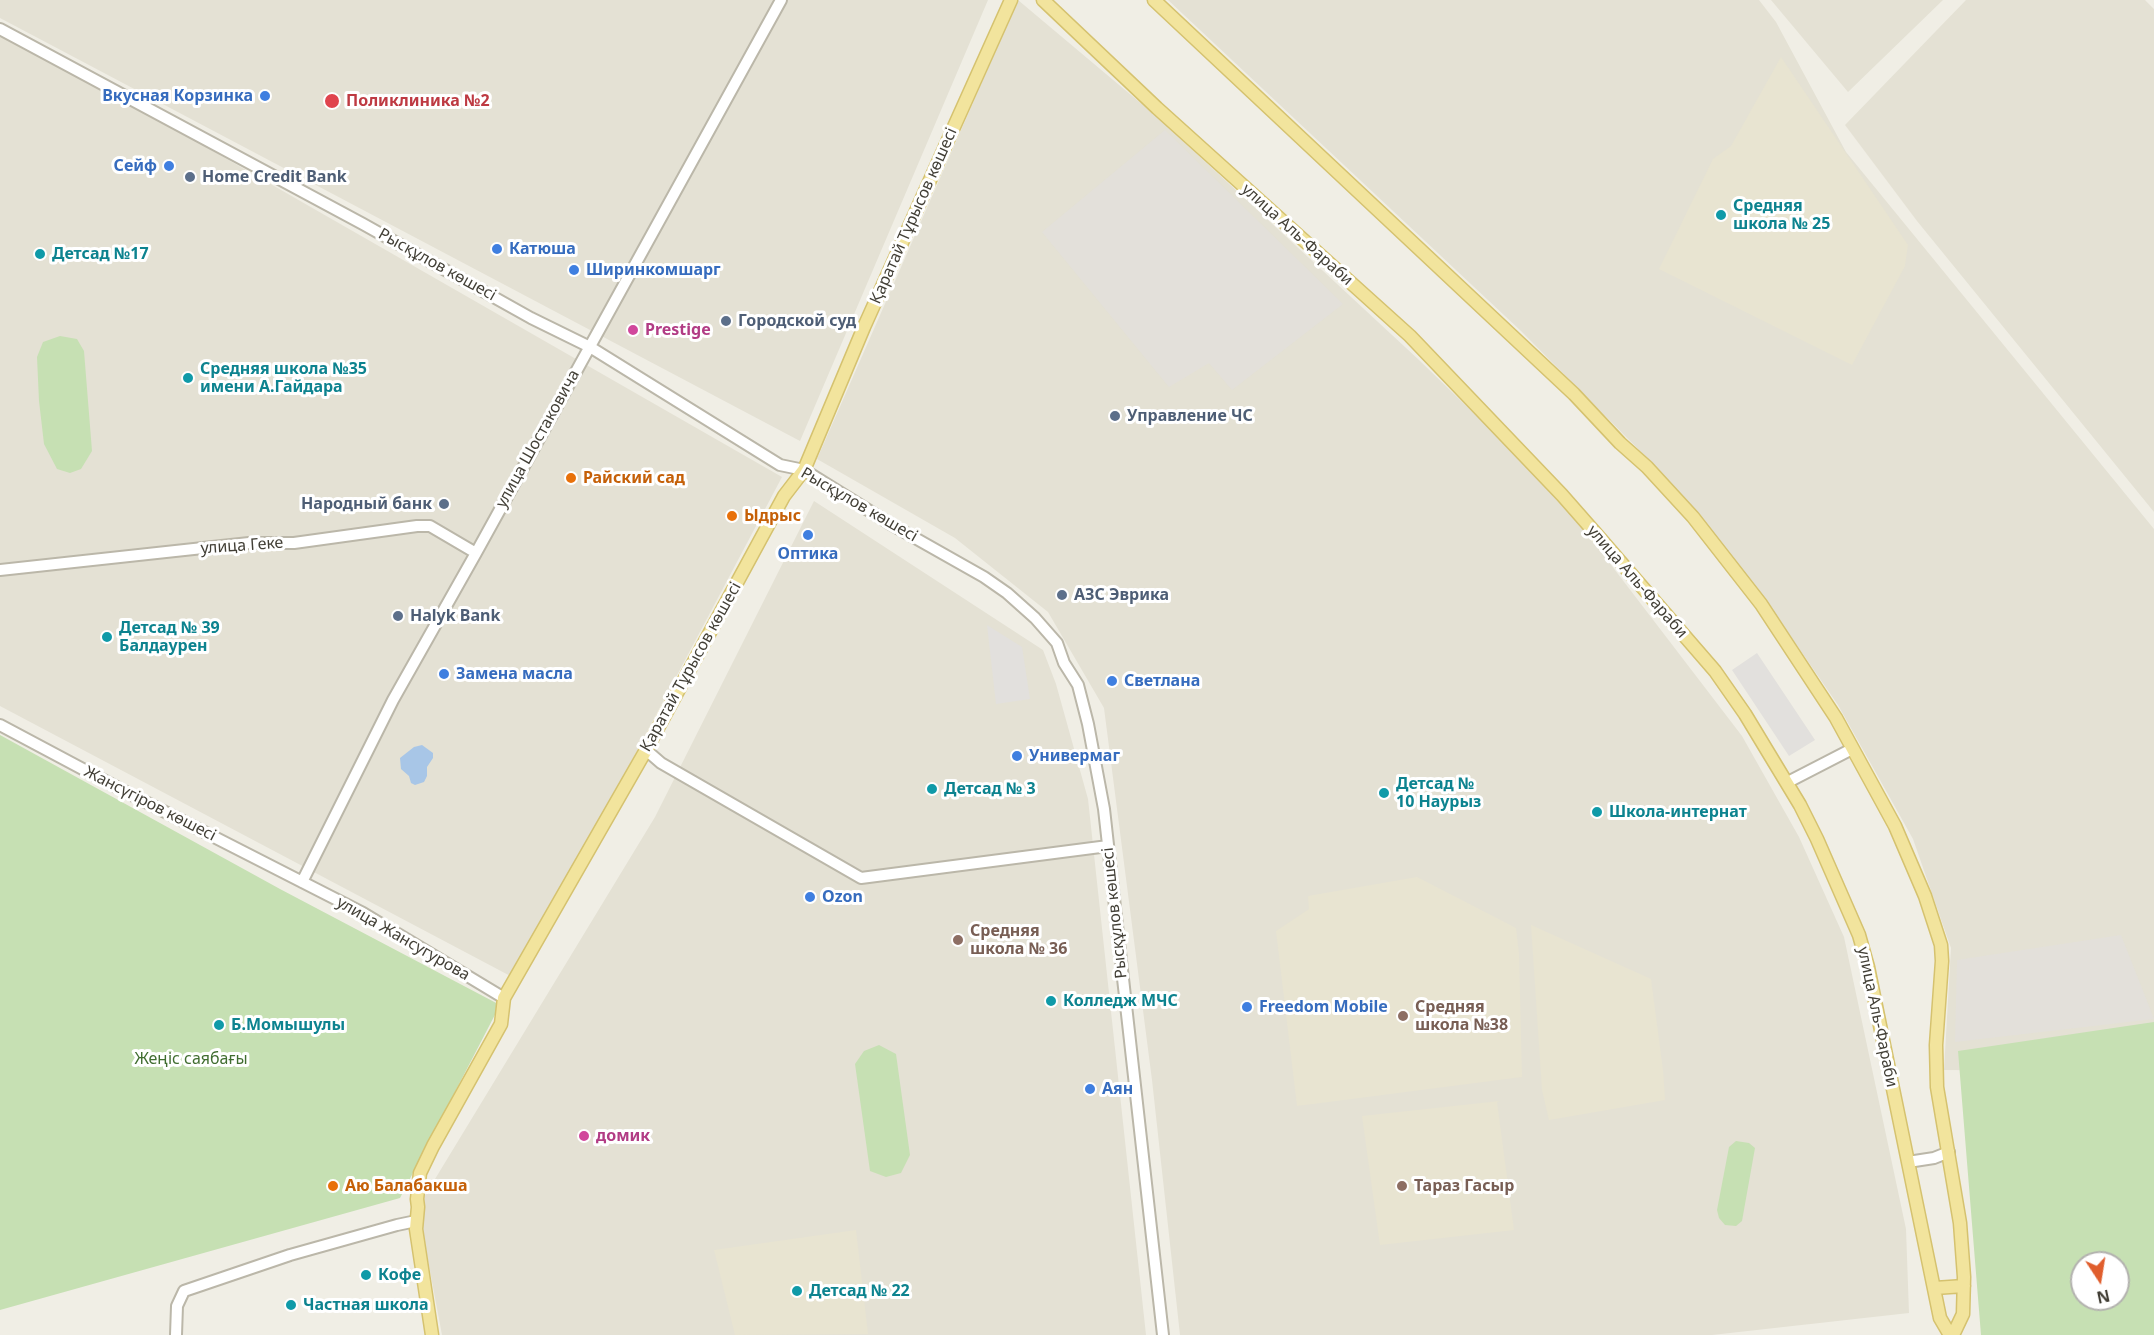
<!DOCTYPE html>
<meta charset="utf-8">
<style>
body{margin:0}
#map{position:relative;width:2154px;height:1335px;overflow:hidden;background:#f0eee5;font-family:"Noto Sans",sans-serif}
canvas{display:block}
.north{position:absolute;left:2070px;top:1251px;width:60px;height:60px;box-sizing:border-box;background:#fff;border:2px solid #b3b2af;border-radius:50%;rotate:168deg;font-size:16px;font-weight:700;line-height:24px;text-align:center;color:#423f36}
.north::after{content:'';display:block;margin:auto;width:21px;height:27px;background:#e05e2d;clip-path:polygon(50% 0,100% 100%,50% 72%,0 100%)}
</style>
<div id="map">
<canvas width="2154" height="1335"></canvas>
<div class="north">N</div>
</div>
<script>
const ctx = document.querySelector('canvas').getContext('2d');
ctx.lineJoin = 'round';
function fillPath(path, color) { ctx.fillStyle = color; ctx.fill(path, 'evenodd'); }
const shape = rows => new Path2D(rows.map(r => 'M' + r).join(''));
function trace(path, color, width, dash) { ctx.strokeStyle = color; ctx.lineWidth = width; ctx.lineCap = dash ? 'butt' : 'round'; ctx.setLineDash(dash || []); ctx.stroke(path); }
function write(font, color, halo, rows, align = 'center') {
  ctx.font = font + ' "Noto Sans",sans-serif'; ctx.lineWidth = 6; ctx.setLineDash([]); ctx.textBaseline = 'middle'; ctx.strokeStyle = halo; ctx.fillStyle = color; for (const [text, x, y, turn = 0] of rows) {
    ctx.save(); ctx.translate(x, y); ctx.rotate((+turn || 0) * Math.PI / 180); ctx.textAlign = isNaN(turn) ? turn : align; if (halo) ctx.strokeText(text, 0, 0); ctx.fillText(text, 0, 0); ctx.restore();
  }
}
fillPath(shape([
 [0,0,988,0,800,441,0,18],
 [1018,0,1156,116,1419,360,1556,493,1742,736,1799,837,1844,937,1906,1229,1909,1313,1712,1335,1180,1335,1152,1080,1104,708,1048,612,955,538,817,459],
 [1168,0,1759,0,1776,22,1846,152,2154,529,2154,1024,2089,1071,1944,1070,1951,948,1913,839,1838,705,1756,586,1650,461,1521,331],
 [1771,0,1943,0,1848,92],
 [1966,0,2145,0,2154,9,2154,512,1917,221,1845,125],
 [0,29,782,477,516,979,0,706],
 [814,501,1043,650,1056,684,1088,799,1146,1335,442,1335,418,1207,655,817]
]), '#e4e1d4');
fillPath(shape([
 [1165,130,1343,304,1232,390,1209,363,1169,387,1042,232],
 [2121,935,2154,1019,1955,1042,1957,960]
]), '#e3e0da');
fillPath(shape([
 [1781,57,1908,245,1905,266,1852,365,1659,269,1713,159,1731,146],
 [1417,877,1516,928,1519,954,1522,1077,1297,1106,1276,931,1309,909,1308,896],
 [1531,925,1651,979,1663,1070,1665,1100,1549,1120,1542,1090],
 [1500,1101,1497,1102,1514,1230,1380,1245,1362,1116],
 [856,1230,868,1334,735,1335,714,1250]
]), '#e8e4d1');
fillPath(shape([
 [60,336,77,339,84,351,92,451,81,469,70,473,57,469,44,444,39,401,37,357,43,342],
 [0,735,280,889,500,1005,400,1198,0,1310],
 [2154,1022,2154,1335,1981,1335,1958,1051],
 [2082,1263,2118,1263,2118,1299,2082,1299],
 [879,1045,896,1054,910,1155,901,1173,886,1177,870,1171,855,1064,864,1051],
 [1736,1141,1749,1143,1755,1148,1742,1221,1736,1226,1725,1225,1719,1218,1717,1210,1729,1147]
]), '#c6e0b3');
fillPath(shape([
 [987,625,1022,647,1030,699,996,704],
 [1757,653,1815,740,1789,756,1732,670]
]), '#e2e0dd');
fillPath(shape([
 [422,745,433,753,433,758,427,767,427,776,424,782,415,785,411,783,409,776,401,769,400,758,414,747]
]), '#a8c6e7');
const minor = shape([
 [0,29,363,224,531,318,590,347,780,465,804,470,892,525,984,577,1007,593,1035,618,1057,643,1064,663,1078,685,1088,724,1104,809,1163,1335],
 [0,570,249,543,294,543,417,526,430,526,476,553],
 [0,725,124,791,363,913,504,998],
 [646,750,661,763,861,878,1108,846],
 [1788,782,1852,749],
 [302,882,393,700,476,553,781,0],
 [1908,1162,1934,1158,1949,1152],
 [176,1335,177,1306,184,1291,290,1255,397,1225,416,1221]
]);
const major = shape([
 [1043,0,1157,108,1410,336,1562,495,1598,536,1715,671,1745,714,1800,805,1817,839,1859,935,1868,967,1940,1318,1950,1335],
 [1154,0,1574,394,1620,443,1647,467,1693,517,1761,604,1836,718,1895,826,1925,896,1941,945,1942,961,1936,1045,1937,1087,1960,1223,1964,1277,1963,1314,1953,1335],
 [1935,1288,1964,1286],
 [432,1335,416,1229,418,1207,417,1199,420,1173,433,1146,501,1024,504,998,646,750,784,496,804,470,864,327,1011,0]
]);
trace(minor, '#bbb7a9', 14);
trace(major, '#d5c26f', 15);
trace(minor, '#fff', 10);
trace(major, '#f2e49d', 12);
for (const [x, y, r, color] of [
 [265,96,6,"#3f7fe0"],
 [332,101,8,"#e0444e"],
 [169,166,6,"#3f7fe0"],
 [190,177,6,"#5c6f8a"],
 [1721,215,6,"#0f9aa8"],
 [497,249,6,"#3f7fe0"],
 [40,254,6,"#0f9aa8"],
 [574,270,6,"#3f7fe0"],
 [726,321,6,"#5c6f8a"],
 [633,330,6,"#d1479c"],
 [188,378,6,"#0f9aa8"],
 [1115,416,6,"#5c6f8a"],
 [571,478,6,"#e8710a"],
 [444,504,6,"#5c6f8a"],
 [732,516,6,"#e8710a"],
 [808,535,6,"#3f7fe0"],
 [1062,595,6,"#5c6f8a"],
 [398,616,6,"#5c6f8a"],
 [107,637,6,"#0f9aa8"],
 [444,674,6,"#3f7fe0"],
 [1112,681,6,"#3f7fe0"],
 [1017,756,6,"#3f7fe0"],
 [932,789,6,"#0f9aa8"],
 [1384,793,6,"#0f9aa8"],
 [1597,812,6,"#0f9aa8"],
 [810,897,6,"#3f7fe0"],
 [958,940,6,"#8d6e63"],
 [1051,1001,6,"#0f9aa8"],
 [1247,1007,6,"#3f7fe0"],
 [1403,1016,6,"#8d6e63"],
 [219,1025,6,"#0f9aa8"],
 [1090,1089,6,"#3f7fe0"],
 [584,1136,6,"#d1479c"],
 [333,1186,6,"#e8710a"],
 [1402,1186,6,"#8d6e63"],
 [366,1275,6,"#0f9aa8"],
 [797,1291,6,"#0f9aa8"],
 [291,1305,6,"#0f9aa8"]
]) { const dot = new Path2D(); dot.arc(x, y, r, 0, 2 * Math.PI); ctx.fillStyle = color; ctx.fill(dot); trace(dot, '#fff', 2); }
write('bold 16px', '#366cbe', '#fff', [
 ["Вкусная Корзинка",253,96,"right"],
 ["Сейф",157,166,"right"],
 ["Катюша",509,249],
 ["Ширинкомшарг",586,270],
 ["Оптика",808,554,"center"],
 ["Замена масла",456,674],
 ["Светлана",1124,681],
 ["Универмаг",1029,756],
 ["Ozon",822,897],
 ["Freedom Mobile",1259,1007],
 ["Аян",1102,1089]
], 'left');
write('bold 16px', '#be3a42', '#fff', [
 ["Поликлиника №2",346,101]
], 'left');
write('bold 16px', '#4e5e75', '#fff', [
 ["Home Credit Bank",202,177],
 ["Городской суд",738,321],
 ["Управление ЧС",1127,416],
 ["Народный банк",432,504,"right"],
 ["АЗС Эврика",1074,595],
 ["Halyk Bank",410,616]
], 'left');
write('bold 16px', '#0d838f', '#fff', [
 ["Средняя",1733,206],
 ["школа № 25",1733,224],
 ["Детсад №17",52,254],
 ["Средняя школа №35",200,369],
 ["имени А.Гайдара",200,387],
 ["Детсад № 39",119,628],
 ["Балдаурен",119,646],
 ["Детсад №",1396,784],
 ["10 Наурыз",1396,802],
 ["Детсад № 3",944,789],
 ["Школа-интернат",1609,812],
 ["Колледж МЧС",1063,1001],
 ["Б.Момышулы",231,1025],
 ["Кофе",378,1275],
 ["Детсад № 22",809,1291],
 ["Частная школа",303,1305]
], 'left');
write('16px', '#423f36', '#fff', [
 ["Қаратай Тұрысов көшесі",914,216,-66],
 ["улица Аль-Фараби",1297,235,42],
 ["Рысқұлов көшесі",437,265,29],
 ["улица Шостаковича",538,439,-61],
 ["Рысқұлов көшесі",859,505,30],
 ["улица Геке",242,546,-4],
 ["улица Аль-Фараби",1637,582,49],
 ["Қаратай Тұрысов көшесі",691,667,-61],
 ["Жансүгіров көшесі",150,804,27],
 ["Рысқұлов көшесі",1115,913,-96],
 ["улица Жансугурова",403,939,30],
 ["улица Аль-Фараби",1877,1017,78]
]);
write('bold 16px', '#b23c85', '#fff', [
 ["Prestige",645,330],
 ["домик",596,1136]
], 'left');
write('bold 16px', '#c56008', '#fff', [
 ["Райский сад",583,478],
 ["Ыдрыс",744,516],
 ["Аю Балабакша",345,1186]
], 'left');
write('bold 16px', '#785e54', '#fff', [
 ["Средняя",970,931],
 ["школа № 36",970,949],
 ["Средняя",1415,1007],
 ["школа №38",1415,1025],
 ["Тараз Гасыр",1414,1186]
], 'left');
write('16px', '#406d30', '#fff', [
 ["Жеңіс саябағы",191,1059]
]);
</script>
